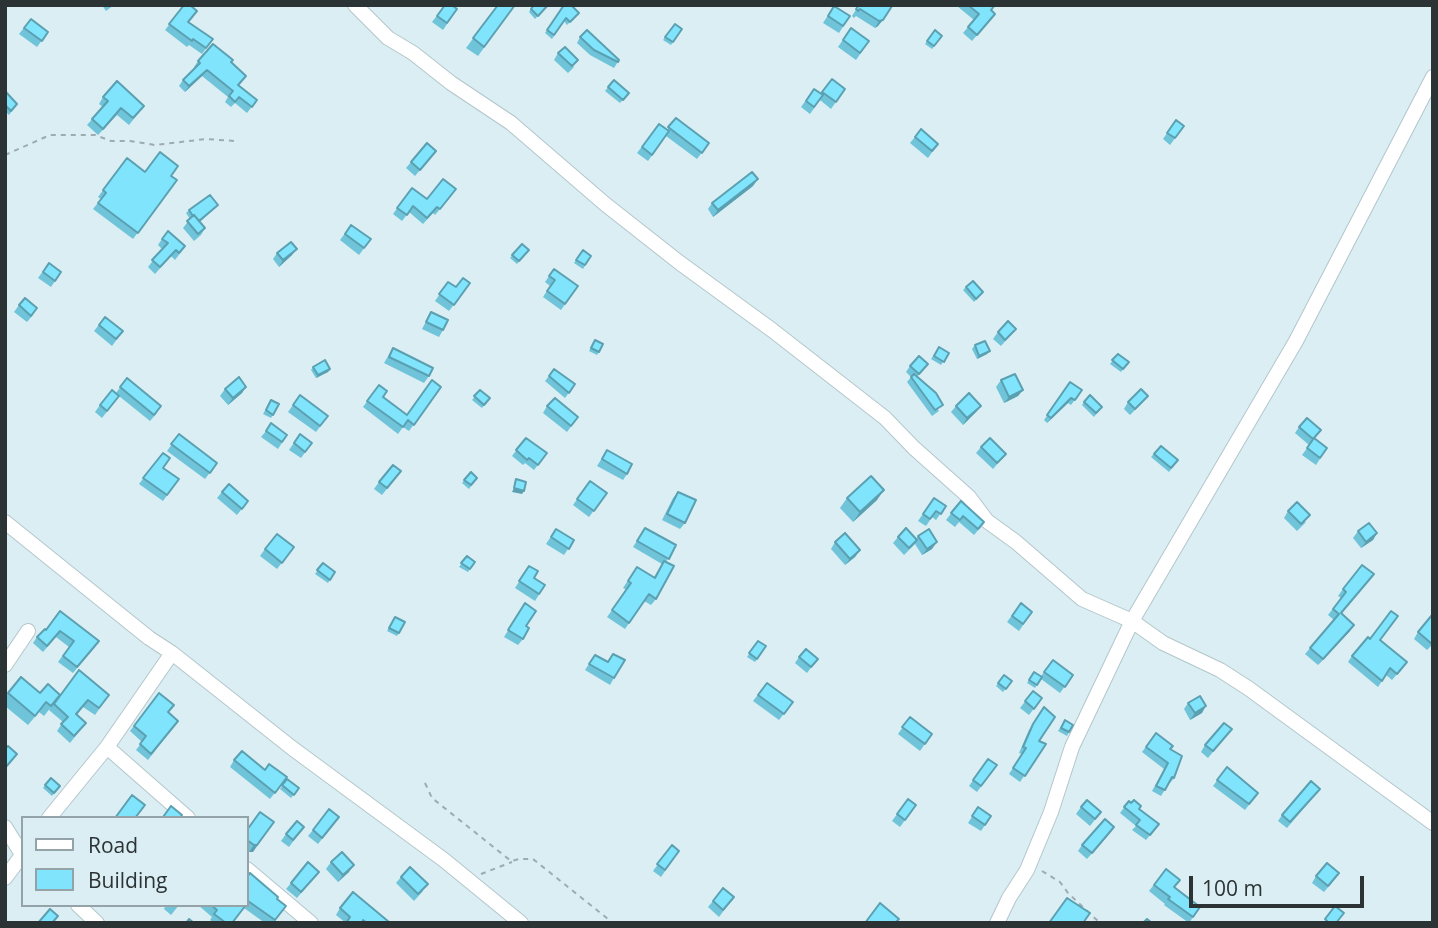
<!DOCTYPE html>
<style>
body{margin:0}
#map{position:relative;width:1438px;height:928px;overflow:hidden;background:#daeef3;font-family:"Open Sans",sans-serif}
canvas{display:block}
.frame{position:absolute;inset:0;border:7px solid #2c3335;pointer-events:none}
.legend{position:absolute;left:21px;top:816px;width:228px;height:91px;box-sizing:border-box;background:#daeef3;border:2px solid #94a3a7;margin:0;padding:9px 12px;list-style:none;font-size:21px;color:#2c3335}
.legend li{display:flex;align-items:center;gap:14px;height:35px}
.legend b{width:35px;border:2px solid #94a3a7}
.scale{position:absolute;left:1189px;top:876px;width:175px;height:32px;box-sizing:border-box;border:4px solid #2c3335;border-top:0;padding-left:9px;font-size:21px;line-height:24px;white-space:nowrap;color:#2c3335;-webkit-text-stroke:5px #daeef3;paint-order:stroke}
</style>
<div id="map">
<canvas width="1438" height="928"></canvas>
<div class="frame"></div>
<ul class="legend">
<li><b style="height:9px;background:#fff"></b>Road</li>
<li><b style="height:19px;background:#81e4fd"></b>Building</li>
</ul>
<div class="scale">100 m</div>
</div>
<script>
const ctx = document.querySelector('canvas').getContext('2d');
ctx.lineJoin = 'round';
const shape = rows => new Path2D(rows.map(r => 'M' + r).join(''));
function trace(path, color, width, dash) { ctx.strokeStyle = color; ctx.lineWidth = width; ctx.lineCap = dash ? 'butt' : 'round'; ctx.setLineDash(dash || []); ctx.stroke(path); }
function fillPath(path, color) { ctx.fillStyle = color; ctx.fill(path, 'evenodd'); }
const minor = shape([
 [355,5,388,38,413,53,451,83,511,123,605,204,680,263,772,330,885,418,914,448,969,497,987,521,1016,542,1082,599,1132,621,1163,643,1220,670,1248,688,1433,823],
 [5,522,149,638,172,653,292,748,444,860,521,923],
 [5,665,28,631],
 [107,747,188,818],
 [49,818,107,747,172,653],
 [5,827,23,856],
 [247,869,311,923],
 [5,878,23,854],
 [78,905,97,923],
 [997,923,1009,898,1027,870,1051,812,1072,747,1132,621,1296,341,1433,77]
]);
trace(minor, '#b3c6cb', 16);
trace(shape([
 [5,155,50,135,95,135,111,141,130,141,155,145,206,139,235,141],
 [425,783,432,798,511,861,519,859,533,859,613,923],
 [1042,871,1060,882,1068,893,1100,923],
 [481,874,512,862]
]), '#9cacb0', 2, [5, 5]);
trace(minor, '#fff', 14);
fillPath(shape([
 [102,5,114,5,106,11],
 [181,5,193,5,189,22,213,39,202,54,189,45,187,47,165,30,183,7],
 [445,5,457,9,443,30,432,22],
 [498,5,515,5,478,56,466,48],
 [548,5,535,19,529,12,531,9],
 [564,5,579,13,567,25,564,21,552,39,545,33],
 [859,5,891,5,878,26,875,28,856,16,854,18,852,16],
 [958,5,996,5,992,10,995,14,972,41,963,33,974,20,957,6],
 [834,6,850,16,839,33,823,23],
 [31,19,48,32,37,47,19,34],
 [675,24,682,29,671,45,663,40],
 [851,28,869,41,856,60,838,47],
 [935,30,942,36,932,49,925,44],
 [580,37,619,60,614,68,590,55,577,43],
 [558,53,574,67,568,73,554,60],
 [198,61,231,62,242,82,239,85,257,100,247,113,235,103,231,107,225,102,228,97,202,76,185,92,179,86,183,80,195,68,194,67],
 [832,79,845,89,831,109,820,100,810,114,801,107,814,89,821,93],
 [614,80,629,93,620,103,605,91],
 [5,91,17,104,9,115,5,111],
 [103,97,144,106,129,125,117,115,98,135,87,125,103,107,99,104],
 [676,118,709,143,697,159,666,136,648,161,637,153,659,124,667,130],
 [1176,120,1184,126,1170,145,1163,139],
 [915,137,938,144,928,158,910,143],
 [436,151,415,176,406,168,411,162],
 [127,158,145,172,171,176,177,180,133,239,93,209,101,199,98,197],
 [753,186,713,217,708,209,712,203],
 [412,188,427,199,452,195,435,215,433,213,423,224,409,212,402,221,393,214],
 [215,208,200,222,205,228,201,235,194,241,183,228,190,219,186,213,189,210],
 [351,225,371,239,359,255,340,240],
 [162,239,181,252,175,260,171,256,155,274,148,267,162,249,158,245],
 [522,244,529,250,517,264,510,258],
 [583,250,591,256,583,269,574,263],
 [277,253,292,255,279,267,273,259],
 [49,263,61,272,51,287,38,278],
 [554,269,578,286,561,310,543,297,550,286,545,282],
 [448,282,456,287,470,283,449,311,435,301],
 [966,287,983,292,974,302,963,290],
 [19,305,33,315,27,322,14,312],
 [431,312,443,330,439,337,422,329],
 [105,317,123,331,112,346,94,331],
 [1016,329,1001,346,993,339,998,332],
 [595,340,599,352,597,355,589,351],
 [975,345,987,354,977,359,972,349],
 [939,347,949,353,941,365,931,359],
 [393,348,429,376,424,383,384,363],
 [1118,354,1129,362,1121,372,1110,364],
 [928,364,917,377,939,411,932,416,907,382,911,377,906,372,910,366],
 [313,367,330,369,328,372,316,378,311,370],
 [549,376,575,384,565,398,545,381],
 [127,378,157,413,150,421,119,396,102,418,95,412,100,405,116,393],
 [1001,380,1023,390,1018,396,1004,403,996,387],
 [1070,382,1082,390,1071,405,1068,403,1047,423,1044,420],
 [379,385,383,397,407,415,441,387,409,431,403,427,398,434,363,407],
 [225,389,242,393,228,405,220,396],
 [480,390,490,398,482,408,472,400],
 [300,395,328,416,316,432,288,412],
 [271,400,279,404,271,418,263,414],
 [1084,402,1102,407,1094,417,1082,405],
 [1128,402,1143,402,1130,415,1124,409],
 [547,406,578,417,567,432,543,413],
 [956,406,981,406,976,412,963,425,951,412],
 [1299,427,1327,448,1316,465,1302,455,1311,443,1309,445,1295,433],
 [266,431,287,435,278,449,261,437],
 [179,434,217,463,205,479,167,451],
 [300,434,312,443,301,458,289,450],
 [526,438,547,453,534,470,525,463,523,465,512,456],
 [1161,446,1178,460,1169,472,1151,457],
 [981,447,1006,454,993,469,976,453],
 [607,450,627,474,623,480,597,466],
 [163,453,163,468,179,479,163,501,139,484],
 [401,471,382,495,374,489,379,482],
 [471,472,477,478,469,489,462,483],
 [590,481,607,493,589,517,573,505],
 [222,492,248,501,237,515,217,498],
 [678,492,685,523,680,529,662,520,673,498],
 [847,498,877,500,853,522,840,508],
 [934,498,946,506,936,520,932,517,926,526,918,521],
 [961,501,980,528,974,535,959,522,955,527,946,520],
 [1288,511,1306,522,1297,531,1284,518],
 [645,528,676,545,666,562,656,599,651,605,644,601,625,629,607,617,627,590,623,588,637,567,654,577,662,564,633,547],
 [556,529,574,540,564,555,546,544],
 [1358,531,1377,533,1373,540,1361,548,1353,538],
 [918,536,932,549,922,555,915,544,904,555,893,543,898,537,916,539],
 [835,542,860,550,855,557,845,565,831,549],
 [294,547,277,569,260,556,265,549],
 [467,556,475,562,468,572,459,567],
 [323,563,335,572,328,583,315,574],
 [529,566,534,578,545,585,535,601,515,588],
 [1369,580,1341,614,1350,631,1318,665,1305,654,1334,620,1328,615,1341,598,1338,596,1343,589],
 [525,603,523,639,518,645,504,637],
 [1021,603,1032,612,1019,631,1007,622],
 [60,611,95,647,73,673,58,662,69,647,56,637,43,652,33,643,37,637,46,630],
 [393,620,399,633,397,636,387,631],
 [1418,632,1433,644,1427,650,1414,639],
 [1370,639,1381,640,1402,668,1392,680,1386,675,1378,687,1348,662,1352,656],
 [758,641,766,646,755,662,747,657],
 [613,654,614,678,610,685,585,670,595,655,607,662],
 [799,657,813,665,807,673,795,663],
 [1053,660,1073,675,1060,693,1041,679,1035,688,1027,683,1034,672,1041,676],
 [1004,675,1012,681,1003,692,996,686],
 [767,683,793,702,779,720,753,701],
 [1033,691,1042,698,1029,715,1020,708],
 [8,693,60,695,109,695,95,715,83,707,77,715,86,723,70,743,57,731,63,722,49,710,51,707,44,716,39,712,28,725,5,706,5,696],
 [159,693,169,713,178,721,148,760,136,750,142,742,130,731],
 [1188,703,1202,713,1190,720,1184,709],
 [1044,707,1039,741,1046,744,1020,782,1009,774,1022,754,1019,753,1029,730],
 [910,717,932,734,920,751,898,734],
 [1065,720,1069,732,1067,736,1058,731],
 [1156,733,1170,749,1174,778,1170,783,1169,783,1161,796,1152,791,1164,769,1142,752],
 [1227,735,1208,758,1201,752,1205,745],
 [988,759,997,765,977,792,969,786],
 [234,760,265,770,287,777,270,799,230,767],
 [1227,767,1258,793,1245,810,1213,786],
 [51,778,60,786,52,796,43,788],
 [287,779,299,788,291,798,280,789],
 [1316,794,1287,828,1278,821,1282,815],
 [908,799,916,805,900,827,892,821],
 [1129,801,1159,824,1146,840,1132,830,1136,826,1120,813],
 [978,807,991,816,981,831,968,823],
 [1081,807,1101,812,1090,826,1076,814],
 [260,812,253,852,249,852,247,850,247,830],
 [339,817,318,844,308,836,313,830],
 [304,827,289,847,281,841,286,834],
 [1110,833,1087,859,1078,851,1082,845],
 [672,845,679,851,661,877,653,871],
 [331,862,349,872,338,882,326,869],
 [1166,869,1174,888,1200,907,1189,923,1164,905,1165,904,1149,891],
 [319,872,297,898,286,889,291,883],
 [1316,876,1334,880,1324,892,1312,883],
 [247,877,277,899,281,913,273,923,265,923,244,908,233,923,213,923,210,920,212,917,198,905,247,905],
 [401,877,423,891,414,901,396,883],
 [734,897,719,917,708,907,713,901],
 [166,905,179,905,171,915,164,909],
 [340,908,389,923,346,923,336,915]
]), '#6fc4da');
fillPath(shape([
 [883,20,878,26,875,28,879,21],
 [207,70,202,76,185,92,189,86],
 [758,179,753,186,713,217,718,210],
 [297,249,292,255,279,267,283,260],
 [990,351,987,354,977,359,979,356],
 [330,369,328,372,316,378,318,375],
 [246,387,242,393,228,405,233,398],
 [1023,390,1018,396,1004,403,1009,397],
 [1071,398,1068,403,1047,423,1051,418],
 [981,406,976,412,963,425,967,418],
 [514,488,524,491,522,494,512,492],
 [884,490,877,500,853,522,860,512],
 [1377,533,1373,540,1361,548,1366,542],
 [937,542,932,549,922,555,927,549],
 [860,550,855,557,845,565,850,559],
 [1354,625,1350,631,1318,665,1323,659],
 [1206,706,1202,713,1190,720,1195,713],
 [274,822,253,852,249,852,254,845],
 [354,865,349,872,338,882,343,875]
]), '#5aa0b1');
const building = shape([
 [184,5,190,5,197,11,188,22,213,39,206,48,193,39,192,41,169,24,184,5],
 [445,5,452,5,457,9,447,23,437,16,445,5],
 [498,5,515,5,484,47,473,38,498,5],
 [534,5,548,5,538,16,531,9,534,5],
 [564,5,571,5,579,13,570,22,566,18,554,35,547,30,564,5],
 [859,5,891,5,892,6,883,20,879,21,860,9,858,11,856,9,859,5],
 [968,5,995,5,991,10,995,14,977,35,968,27,979,14,968,5],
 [834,6,850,16,843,26,828,16,834,6],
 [31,19,48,32,42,41,24,28,31,19],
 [675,24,682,29,673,42,665,37,675,24],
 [851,28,869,41,860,53,843,40,851,28],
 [587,30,619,60,618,62,594,50,580,37,587,30],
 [935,30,942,36,934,46,927,41,935,30],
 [213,44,233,60,231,62,246,76,238,85,257,100,252,107,239,97,235,102,229,96,233,91,207,70,189,86,183,80,200,63,198,61,213,44],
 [565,47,578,60,572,66,558,53,565,47],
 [832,79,845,89,836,102,822,92,832,79],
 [614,80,629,93,623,100,608,87,614,80],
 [117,81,144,106,133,118,121,108,103,129,92,119,108,101,103,97,117,81],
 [814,89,823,95,814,107,806,101,814,89],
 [5,91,17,104,11,111,5,105,5,91],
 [676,118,709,143,702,153,668,127,676,118],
 [1176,120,1184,126,1175,138,1167,133,1176,120],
 [659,124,669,131,652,155,642,147,659,124],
 [921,129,938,144,932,151,915,137,921,129],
 [427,143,436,151,420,170,411,162,427,143],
 [160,152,178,166,171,176,177,180,138,233,98,203,106,193,103,190,127,158,145,172,160,152],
 [752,172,758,179,718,210,712,203,752,172],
 [443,179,456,189,440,209,437,207,427,218,413,206,407,215,397,208,412,188,427,199,443,179],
 [210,195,218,205,199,221,194,215,193,216,189,210,210,195],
 [194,215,205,228,198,234,187,221,194,215],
 [351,225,371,239,364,248,345,234,351,225],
 [168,231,185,246,179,253,176,250,160,267,152,260,168,243,162,239,168,231],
 [291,242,297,249,283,260,277,253,291,242],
 [522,244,529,250,519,261,512,255,522,244],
 [583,250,591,256,585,265,576,260,583,250],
 [49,263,61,272,55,281,43,272,49,263],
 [554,269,578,286,565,304,547,291,555,280,549,276,554,269],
 [463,278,470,283,454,305,439,294,448,282,456,287,463,278],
 [973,281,983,292,976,299,966,287,973,281],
 [25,298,37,308,31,316,19,305,25,298],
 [431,312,448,320,443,330,426,322,431,312],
 [105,317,123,331,116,339,99,325,105,317],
 [1008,321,1016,329,1005,340,998,332,1008,321],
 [595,340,603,344,599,352,591,348,595,340],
 [985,341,990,351,979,356,975,345,985,341],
 [939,347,949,353,944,362,934,356,939,347],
 [393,348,433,368,429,376,389,357,393,348],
 [1118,354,1129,362,1123,369,1112,360,1118,354],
 [919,356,928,364,919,374,910,366,919,356],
 [325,360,330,369,318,375,313,367,325,360],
 [554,369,575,384,569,393,549,376,554,369],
 [914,374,936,393,943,405,935,410,911,377,914,374],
 [1015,374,1023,390,1009,397,1001,380,1015,374],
 [239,377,246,387,233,398,225,389,239,377],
 [127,378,161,406,154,415,120,387,127,378],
 [432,380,441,387,414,425,408,420,403,427,367,401,379,385,387,391,383,397,407,415,432,380],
 [1070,382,1082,390,1075,400,1071,398,1051,418,1047,415,1070,382],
 [1141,389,1148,396,1135,409,1128,402,1141,389],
 [112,390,119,396,107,411,100,405,112,390],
 [480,390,490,398,484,405,474,396,480,390],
 [969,393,981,406,967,418,956,406,969,393],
 [300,395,328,416,320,426,293,405,300,395],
 [1090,395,1102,407,1096,413,1084,402,1090,395],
 [555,398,578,417,571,426,547,406,555,398],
 [271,400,279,404,273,415,266,410,271,400],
 [1307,418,1321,430,1313,439,1299,427,1307,418],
 [271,423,287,435,282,442,266,431,271,423],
 [179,434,217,463,210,473,171,444,179,434],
 [300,434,312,443,305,452,294,443,300,434],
 [526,438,547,453,538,465,529,458,527,460,516,450,526,438],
 [990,438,1006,454,997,463,981,447,990,438],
 [1314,438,1327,448,1320,458,1307,448,1314,438],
 [1161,446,1178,460,1171,468,1154,454,1161,446],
 [607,450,632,464,627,474,602,459,607,450],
 [163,453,170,458,163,468,179,479,167,495,143,478,163,453],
 [393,465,401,471,387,488,379,482,393,465],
 [471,472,477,478,471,485,464,480,471,472],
 [871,476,884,490,860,512,847,498,871,476],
 [516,479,526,482,524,491,514,488,516,479],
 [590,481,607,493,594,511,577,499,590,481],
 [229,484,248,501,242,509,222,492,229,484],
 [678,492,696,500,685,523,667,514,678,492],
 [934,498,946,506,941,514,936,511,930,519,923,514,934,498],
 [961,501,984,522,978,529,963,516,960,520,951,513,961,501],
 [1297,502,1310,515,1301,524,1288,511,1297,502],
 [1369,523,1377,533,1366,542,1358,531,1369,523],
 [645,528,676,545,669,559,637,541,645,528],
 [906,528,917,540,909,548,898,537,906,528],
 [556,529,574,540,569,549,551,537,556,529],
 [929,529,937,542,927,549,918,536,929,529],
 [845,533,860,550,850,559,835,542,845,533],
 [277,534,294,547,282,563,265,549,277,534],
 [467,556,475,562,470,569,461,563,467,556],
 [664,561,674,566,656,599,649,594,629,623,612,610,631,583,628,581,637,567,655,578,664,561],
 [323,563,335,572,330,580,317,570,323,563],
 [1362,565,1374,574,1341,613,1354,625,1323,659,1310,648,1339,614,1333,609,1346,592,1343,589,1362,565],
 [529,566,538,571,534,578,545,585,539,594,519,581,529,566],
 [525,603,536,611,526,626,529,628,523,639,508,630,525,603],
 [1021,603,1032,612,1023,624,1012,616,1021,603],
 [60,611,99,641,77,667,63,656,74,641,60,631,47,646,37,637,45,629,46,630,60,611],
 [1391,611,1398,616,1380,640,1407,662,1397,674,1390,668,1382,681,1352,656,1368,637,1370,639,1391,611],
 [1432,615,1433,643,1432,644,1418,632,1432,615],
 [395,617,405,622,399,633,389,628,395,617],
 [758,641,766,646,757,659,749,653,758,641],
 [806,649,818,659,811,667,799,657,806,649],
 [613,654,625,660,614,678,589,664,595,655,608,662,613,654],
 [1053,660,1073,675,1065,687,1044,672,1053,660],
 [79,670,109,695,99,708,88,700,76,714,86,723,74,736,61,724,68,717,54,704,79,670],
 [1034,672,1042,677,1037,685,1029,680,1034,672],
 [1004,675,1012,681,1006,689,998,683,1004,675],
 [21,677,40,693,48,684,60,695,51,706,46,702,35,716,8,693,21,677],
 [767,683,793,702,784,714,758,695,767,683],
 [1033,691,1042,698,1034,709,1025,701,1033,691],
 [159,693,174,705,168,712,178,721,151,754,140,744,146,736,134,726,159,693],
 [1200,696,1206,706,1195,713,1188,703,1200,696],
 [1044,707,1055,717,1039,741,1046,744,1025,776,1013,768,1026,748,1023,747,1033,724,1044,707],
 [910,717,932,734,925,744,902,727,910,717],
 [1065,720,1073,725,1069,732,1061,728,1065,720],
 [1224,723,1232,729,1213,751,1205,745,1224,723],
 [1156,733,1173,746,1170,749,1182,756,1174,778,1172,777,1165,790,1156,786,1168,763,1146,747,1156,733],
 [8,746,17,754,5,768,5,749,8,746],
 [242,751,265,770,269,764,287,777,275,793,234,760,242,751],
 [988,759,997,765,981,786,973,780,988,759],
 [1227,767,1258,793,1249,804,1217,780,1227,767],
 [51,778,60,786,54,793,45,785,51,778],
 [287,779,299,788,294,795,282,785,287,779],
 [1311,781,1320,789,1290,822,1282,815,1311,781],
 [132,795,145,805,135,818,115,818,132,795],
 [908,799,916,805,905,820,897,814,908,799],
 [1087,800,1101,812,1095,819,1081,807,1087,800],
 [1134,800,1141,806,1139,809,1159,824,1150,835,1136,825,1140,820,1124,807,1129,801,1131,803,1134,800],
 [171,806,182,815,180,818,163,817,171,806],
 [978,807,991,816,985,825,972,816,978,807],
 [329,809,339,817,322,838,313,830,329,809],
 [260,812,274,822,257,845,254,845,247,840,247,830,260,812],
 [1105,819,1114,827,1092,853,1082,845,1105,819],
 [297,821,304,827,293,840,286,834,297,821],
 [672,845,679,851,665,870,657,864,672,845],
 [342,852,354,865,343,875,331,862,342,852],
 [308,862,319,872,301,892,291,883,308,862],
 [1327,863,1339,873,1328,886,1316,876,1327,863],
 [410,867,428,884,418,894,401,877,410,867],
 [1166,869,1180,880,1174,887,1200,907,1193,917,1168,899,1170,897,1154,885,1166,869],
 [250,873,278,897,277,899,286,906,275,920,248,901,247,904,247,877,250,873],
 [723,888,734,897,723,910,713,901,723,888],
 [353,892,389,922,389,923,367,923,363,920,362,923,346,923,350,917,340,908,353,892],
 [1067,898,1090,913,1083,923,1049,923,1067,898],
 [880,903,899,919,895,923,865,923,880,903],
 [211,905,246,905,232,923,226,923,214,914,217,910,211,905],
 [1335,906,1344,913,1336,923,1329,923,1325,919,1335,906],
 [50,909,58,916,52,923,38,923,50,909],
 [189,919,194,923,186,923,189,919],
 [1147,919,1152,923,1143,923,1147,919]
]);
fillPath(building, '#81e4fd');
trace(building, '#5aa0b1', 2);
</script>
